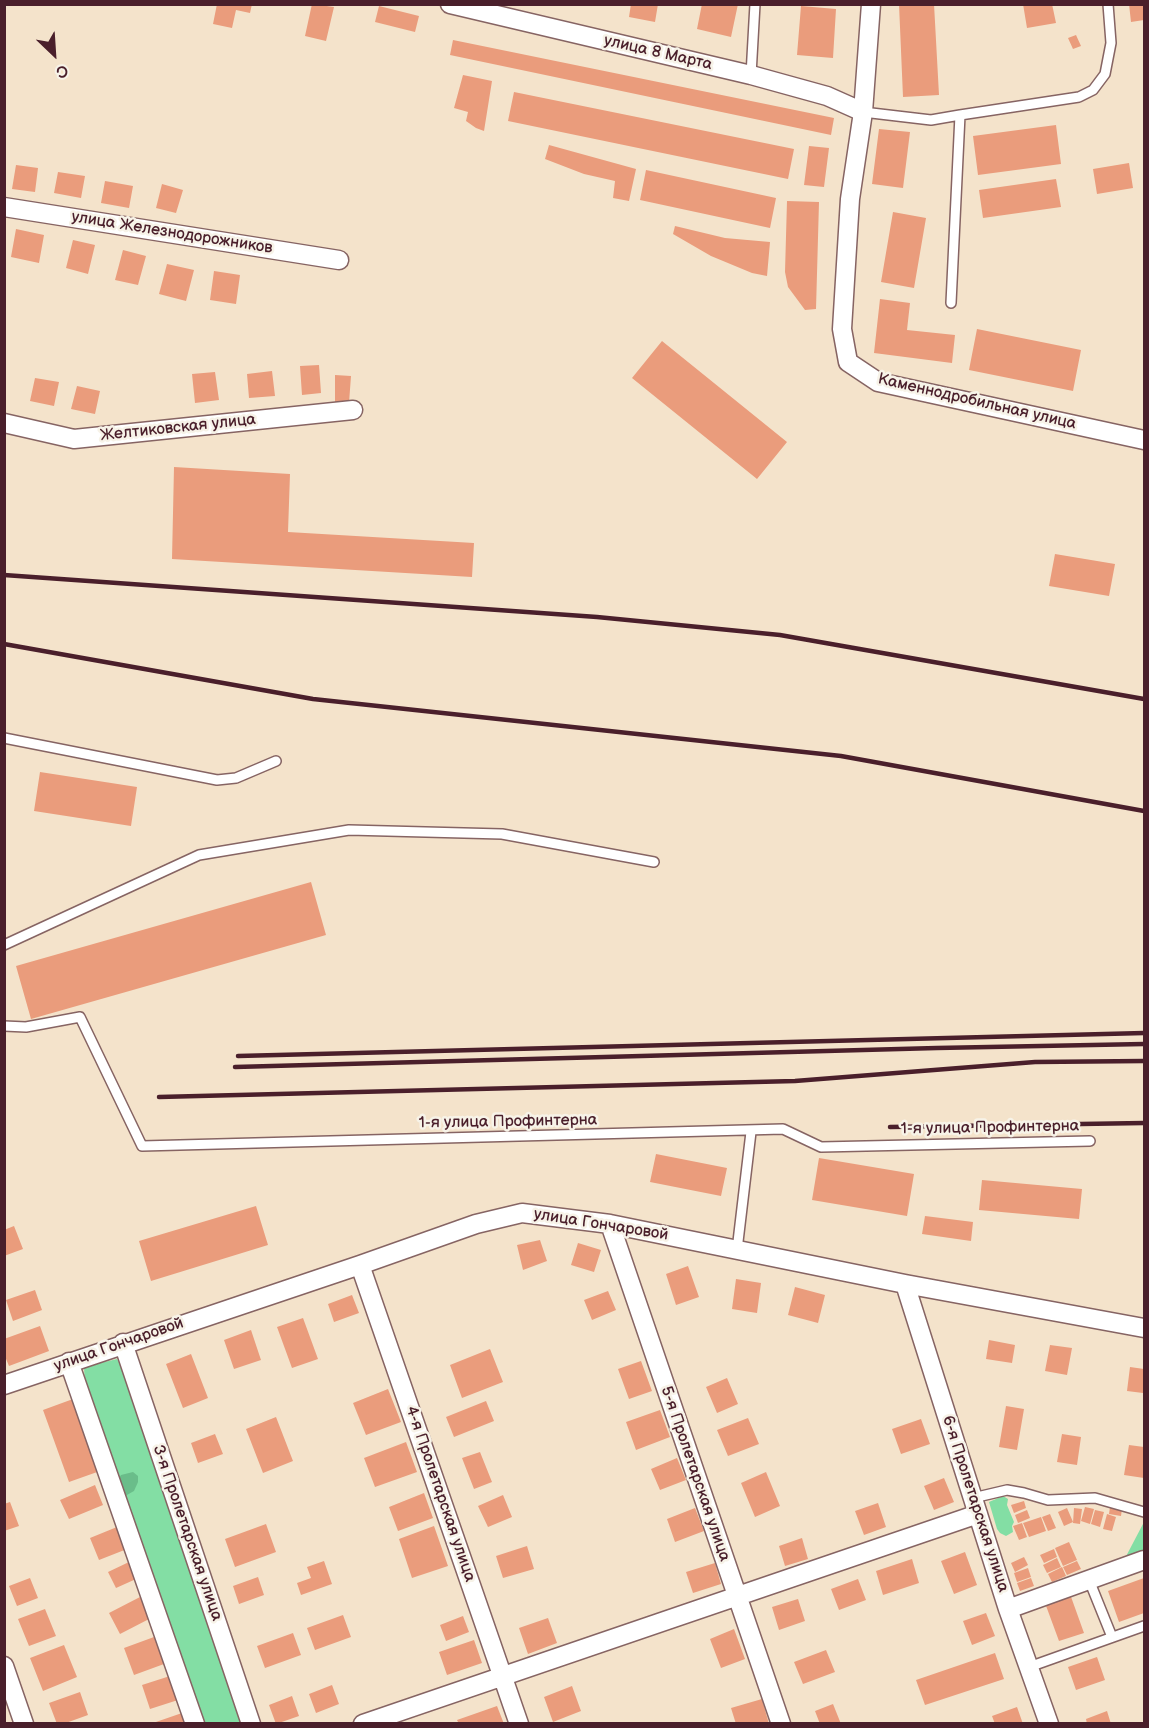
<!DOCTYPE html>
<meta charset="utf-8">
<style>
body{margin:0}
#map{position:relative;width:1149px;height:1728px;overflow:hidden;background:#f4e3cb;font-family:"Balsamiq Sans",sans-serif}
canvas{display:block}
.frame{position:absolute;inset:0;border:6px solid #4a1f2b;pointer-events:none}
.north{position:absolute;left:24px;top:24px;width:60px;height:60px;-webkit-text-stroke:4px #f7f3e8;paint-order:stroke;rotate:155deg;font-size:16px;font-weight:700;line-height:24px;text-align:center;color:#4a1f2b}
.north::after{content:'';display:block;margin:auto;width:21px;height:27px;background:#4a1f2b;clip-path:polygon(50% 0,100% 100%,50% 72%,0 100%)}
</style>
<div id="map">
<canvas width="1149" height="1728"></canvas>
<div class="frame"></div>
<div class="north">С</div>
</div>
<script>
const ctx = document.querySelector('canvas').getContext('2d');
ctx.lineJoin = 'round';
function fillPath(path, color) { ctx.fillStyle = color; ctx.fill(path, 'evenodd'); }
const shape = rows => new Path2D(rows.map(r => 'M' + r).join(''));
function trace(path, color, width, dash) { ctx.strokeStyle = color; ctx.lineWidth = width; ctx.lineCap = dash ? 'butt' : 'round'; ctx.setLineDash(dash || []); ctx.stroke(path); }
function write(font, color, halo, rows, align = 'center') {
  ctx.font = font + ' "Balsamiq Sans",sans-serif'; ctx.lineWidth = 5; ctx.setLineDash([]); ctx.textBaseline = 'middle'; ctx.strokeStyle = halo; ctx.fillStyle = color; for (const [text, x, y, turn = 0] of rows) {
    ctx.save(); ctx.translate(x, y); ctx.rotate((+turn || 0) * Math.PI / 180); ctx.textAlign = isNaN(turn) ? turn : align; if (halo) ctx.strokeText(text, 0, 0); ctx.fillText(text, 0, 0); ctx.restore();
  }
}
fillPath(shape([
 [117,1359,134,1387,246,1723,201,1723,85,1387,84,1367],
 [1003,1496,1008,1499,1007,1505,1014,1522,1012,1526,1013,1532,1006,1536,1000,1533,997,1529,989,1502],
 [1144,1522,1144,1556,1122,1564]
]), '#83dea4');
fillPath(shape([
 [133,1472,138,1476,138,1482,134,1491,125,1496,116,1482,121,1475]
]), '#6abd8a');
fillPath(shape([
 [217,4,252,4,250,13,236,10,232,28,213,24],
 [312,4,334,7,326,41,305,36],
 [631,4,658,4,655,22,629,17],
 [702,4,738,4,731,37,697,29],
 [899,4,934,4,939,95,903,97],
 [1023,4,1052,4,1056,23,1027,28],
 [1129,4,1144,4,1144,20,1131,22],
 [379,6,419,16,415,32,375,22],
 [801,6,836,9,833,58,797,55],
 [1076,35,1081,46,1073,49,1068,38],
 [453,40,834,118,831,135,450,55],
 [463,75,492,81,484,131,476,128,466,121,468,112,454,108],
 [514,92,794,149,788,179,508,121],
 [1056,125,1061,164,978,175,973,136],
 [879,129,910,132,903,188,872,184],
 [549,145,636,169,629,201,613,198,615,181,584,174,545,159],
 [809,146,829,148,824,187,804,185],
 [1129,163,1133,188,1097,194,1093,169],
 [16,165,38,168,35,192,12,189],
 [646,170,776,198,770,228,640,200],
 [58,172,85,176,81,198,54,193],
 [1056,179,1061,207,983,218,979,190],
 [105,181,133,186,129,208,101,203],
 [162,184,183,190,176,213,156,208],
 [787,201,819,202,816,309,805,310,788,287,785,272],
 [893,212,926,218,914,288,881,282],
 [675,226,725,238,770,242,767,276,752,273,711,256,673,234],
 [16,229,44,235,39,263,11,257],
 [73,240,95,245,88,274,66,268],
 [123,250,146,256,138,285,115,280],
 [167,264,194,270,186,301,159,294],
 [214,271,240,275,236,304,210,300],
 [880,299,910,303,907,330,955,335,952,363,874,353],
 [977,329,1081,350,1073,391,969,370],
 [662,341,787,442,757,479,632,378],
 [319,365,321,393,302,395,300,366],
 [272,371,275,396,249,398,247,374],
 [215,372,219,400,195,403,192,374],
 [335,375,351,376,349,403,335,402],
 [35,378,59,382,54,406,30,401],
 [77,386,100,391,95,414,71,409],
 [174,467,290,474,288,532,474,543,472,577,172,559],
 [1055,554,1115,564,1109,596,1049,586],
 [40,772,137,787,131,826,34,811],
 [311,882,326,935,31,1019,16,966],
 [656,1154,727,1168,721,1196,650,1182],
 [819,1158,914,1174,907,1216,812,1200],
 [982,1180,1082,1189,1079,1219,979,1210],
 [256,1206,268,1245,151,1281,139,1241],
 [925,1216,973,1222,971,1241,922,1234],
 [14,1226,23,1249,4,1256,4,1230],
 [540,1240,547,1261,523,1270,517,1245],
 [578,1243,601,1250,594,1272,571,1265],
 [688,1266,699,1297,676,1305,666,1274],
 [736,1279,761,1283,757,1313,732,1309],
 [795,1287,825,1295,818,1323,788,1315],
 [35,1290,42,1310,13,1321,6,1300],
 [608,1291,616,1310,592,1320,584,1300],
 [352,1295,359,1313,334,1322,328,1304],
 [303,1318,318,1359,292,1368,277,1327],
 [40,1326,49,1351,9,1366,4,1354,4,1339],
 [251,1330,261,1360,234,1369,224,1340],
 [989,1340,1015,1345,1012,1363,986,1359],
 [1050,1345,1072,1348,1067,1375,1045,1371],
 [490,1349,503,1382,462,1398,450,1365],
 [191,1354,208,1398,183,1408,166,1364],
 [641,1361,652,1391,629,1399,618,1369],
 [1130,1367,1144,1369,1143,1393,1127,1391],
 [727,1378,738,1404,717,1413,706,1387],
 [388,1389,401,1422,366,1435,353,1403],
 [73,1399,100,1471,69,1482,43,1410],
 [486,1401,494,1421,454,1437,446,1417],
 [1006,1406,1024,1409,1017,1450,999,1447],
 [660,1410,670,1437,636,1450,626,1422],
 [276,1417,293,1461,263,1473,246,1429],
 [748,1418,759,1444,728,1456,717,1430],
 [921,1419,930,1444,901,1454,892,1429],
 [215,1434,223,1454,198,1463,191,1443],
 [1062,1434,1081,1437,1077,1465,1057,1462],
 [406,1442,417,1472,375,1487,364,1458],
 [1129,1445,1144,1447,1144,1478,1124,1475],
 [480,1452,492,1482,474,1489,462,1458],
 [677,1458,686,1480,660,1490,651,1469],
 [766,1472,780,1506,755,1517,741,1483],
 [944,1478,954,1502,934,1510,924,1486],
 [95,1485,103,1505,69,1519,60,1500],
 [424,1493,433,1518,398,1531,389,1507],
 [503,1495,512,1517,488,1527,478,1506],
 [1024,1501,1026,1508,1014,1513,1011,1505],
 [10,1502,19,1526,4,1531,4,1504],
 [878,1503,886,1527,864,1535,855,1511],
 [1085,1507,1094,1509,1090,1524,1081,1521],
 [1110,1507,1122,1509,1121,1516,1109,1514],
 [695,1508,704,1531,675,1542,667,1519],
 [1067,1508,1073,1522,1064,1526,1058,1512],
 [1074,1508,1082,1509,1080,1524,1073,1523],
 [1027,1510,1030,1518,1018,1523,1015,1515],
 [1095,1510,1104,1512,1100,1527,1091,1524],
 [1050,1514,1056,1528,1048,1531,1042,1517],
 [1107,1514,1116,1517,1112,1531,1103,1529],
 [1041,1517,1046,1531,1029,1537,1023,1523],
 [1022,1523,1027,1537,1019,1540,1013,1526],
 [266,1524,276,1552,235,1567,225,1539],
 [434,1526,448,1566,412,1578,399,1539],
 [117,1527,127,1549,99,1560,90,1538],
 [802,1538,808,1559,785,1566,779,1546],
 [1069,1542,1077,1560,1063,1566,1055,1548],
 [527,1546,534,1569,503,1578,496,1556],
 [1054,1549,1057,1557,1044,1563,1040,1555],
 [965,1552,977,1585,954,1594,941,1561],
 [1024,1557,1028,1565,1015,1572,1011,1563],
 [1057,1558,1061,1567,1047,1573,1043,1565],
 [912,1559,919,1583,883,1595,876,1571],
 [324,1561,332,1584,301,1595,297,1583,311,1578,307,1567],
 [1077,1561,1081,1569,1067,1575,1063,1567],
 [129,1562,136,1579,116,1588,108,1572],
 [715,1563,721,1584,693,1593,686,1572],
 [1062,1567,1066,1576,1052,1582,1048,1574],
 [1028,1568,1031,1577,1017,1582,1014,1573],
 [258,1577,264,1595,239,1604,233,1586],
 [30,1578,38,1598,17,1606,9,1586],
 [1031,1578,1034,1586,1020,1591,1017,1583],
 [1144,1578,1144,1613,1119,1622,1108,1591],
 [858,1579,866,1600,839,1610,831,1589],
 [1070,1594,1084,1633,1059,1641,1045,1603],
 [140,1597,151,1618,120,1634,109,1613],
 [798,1599,805,1621,779,1630,772,1607],
 [45,1609,56,1636,29,1646,18,1619],
 [986,1613,995,1636,972,1645,963,1621],
 [343,1615,351,1637,315,1650,307,1628],
 [463,1616,469,1632,446,1641,440,1625],
 [548,1618,557,1643,528,1654,519,1628],
 [734,1629,745,1659,721,1668,710,1639],
 [293,1633,301,1655,265,1668,257,1646],
 [154,1637,164,1664,134,1675,124,1648],
 [474,1640,482,1663,447,1675,439,1652],
 [64,1645,77,1677,43,1691,30,1658],
 [826,1650,835,1672,803,1684,794,1662],
 [995,1653,1004,1679,925,1705,916,1680],
 [1097,1657,1105,1680,1076,1690,1068,1667],
 [170,1676,178,1700,150,1709,142,1685],
 [332,1685,339,1704,316,1713,309,1694],
 [572,1686,581,1711,553,1722,544,1697],
 [80,1692,88,1715,63,1724,57,1724,49,1703],
 [292,1696,299,1716,276,1724,269,1705],
 [762,1699,769,1724,736,1724,731,1708],
 [833,1704,841,1724,820,1724,815,1711],
 [497,1706,504,1724,459,1724,457,1720],
 [1017,1707,1023,1724,995,1724,992,1716],
 [1107,1711,1111,1724,1087,1724,1086,1719],
 [182,1713,186,1724,153,1724,153,1723]
]), '#ea9c7c');
const service = shape([
 [751,75,755,4],
 [863,112,931,120,960,115,951,303],
 [960,115,1079,97,1093,90,1105,74,1111,43,1108,4],
 [4,738,217,780,236,778,276,761],
 [4,945,199,855,349,830,502,834,654,862],
 [4,1026,26,1027,80,1017,142,1146,783,1129,821,1147,1090,1141],
 [737,1250,751,1132],
 [973,1498,1007,1490,1024,1493,1048,1500,1095,1498,1144,1512],
 [1089,1580,1112,1637],
 [1029,1667,1144,1626]
]);
const minor = shape([
 [450,4,751,75,827,96,863,112],
 [871,4,863,112,850,199,842,329,848,362,878,382,1144,440],
 [4,207,339,260],
 [4,423,74,439,353,410],
 [610,1224,781,1724],
 [360,1265,519,1724],
 [905,1284,1008,1609,1049,1724],
 [123,1343,251,1724],
 [69,1362,195,1724],
 [4,1385,360,1265,476,1224,522,1213,610,1224,905,1284,1144,1328],
 [1008,1609,1144,1560],
 [4,1666,24,1724],
 [363,1724,978,1514]
]);
trace(service, '#866463', 12);
trace(minor, '#866463', 21);
trace(service, '#fff', 9);
trace(minor, '#fff', 18);
trace(shape([
 [4,575,597,617,780,635,1144,699],
 [4,644,313,699,841,756,1144,811],
 [238,1056,1144,1033],
 [235,1067,937,1048,1144,1044],
 [159,1097,795,1081,1035,1062,1144,1061],
 [890,1127,1144,1123]
]), '#4a1f2b', 4.5);
write('16px', '#4a1f2b', '#f7f3e8', [
 ["улица 8 Марта",658,53,13],
 ["улица Железнодорожников",172,233,9],
 ["Каменнодробильная улица",977,402,13],
 ["Желтиковская улица",178,428,-6],
 ["1-я улица Профинтерна",508,1122,-1],
 ["1-я улица Профинтерна",990,1128,-1],
 ["улица Гончаровой",601,1225,9],
 ["улица Гончаровой",119,1345,-19],
 ["5-я Пролетарская улица",695,1474,71],
 ["4-я Пролетарская улица",440,1494,71],
 ["6-я Пролетарская улица",975,1504,72],
 ["3-я Пролетарская улица",187,1533,71]
]);
</script>
